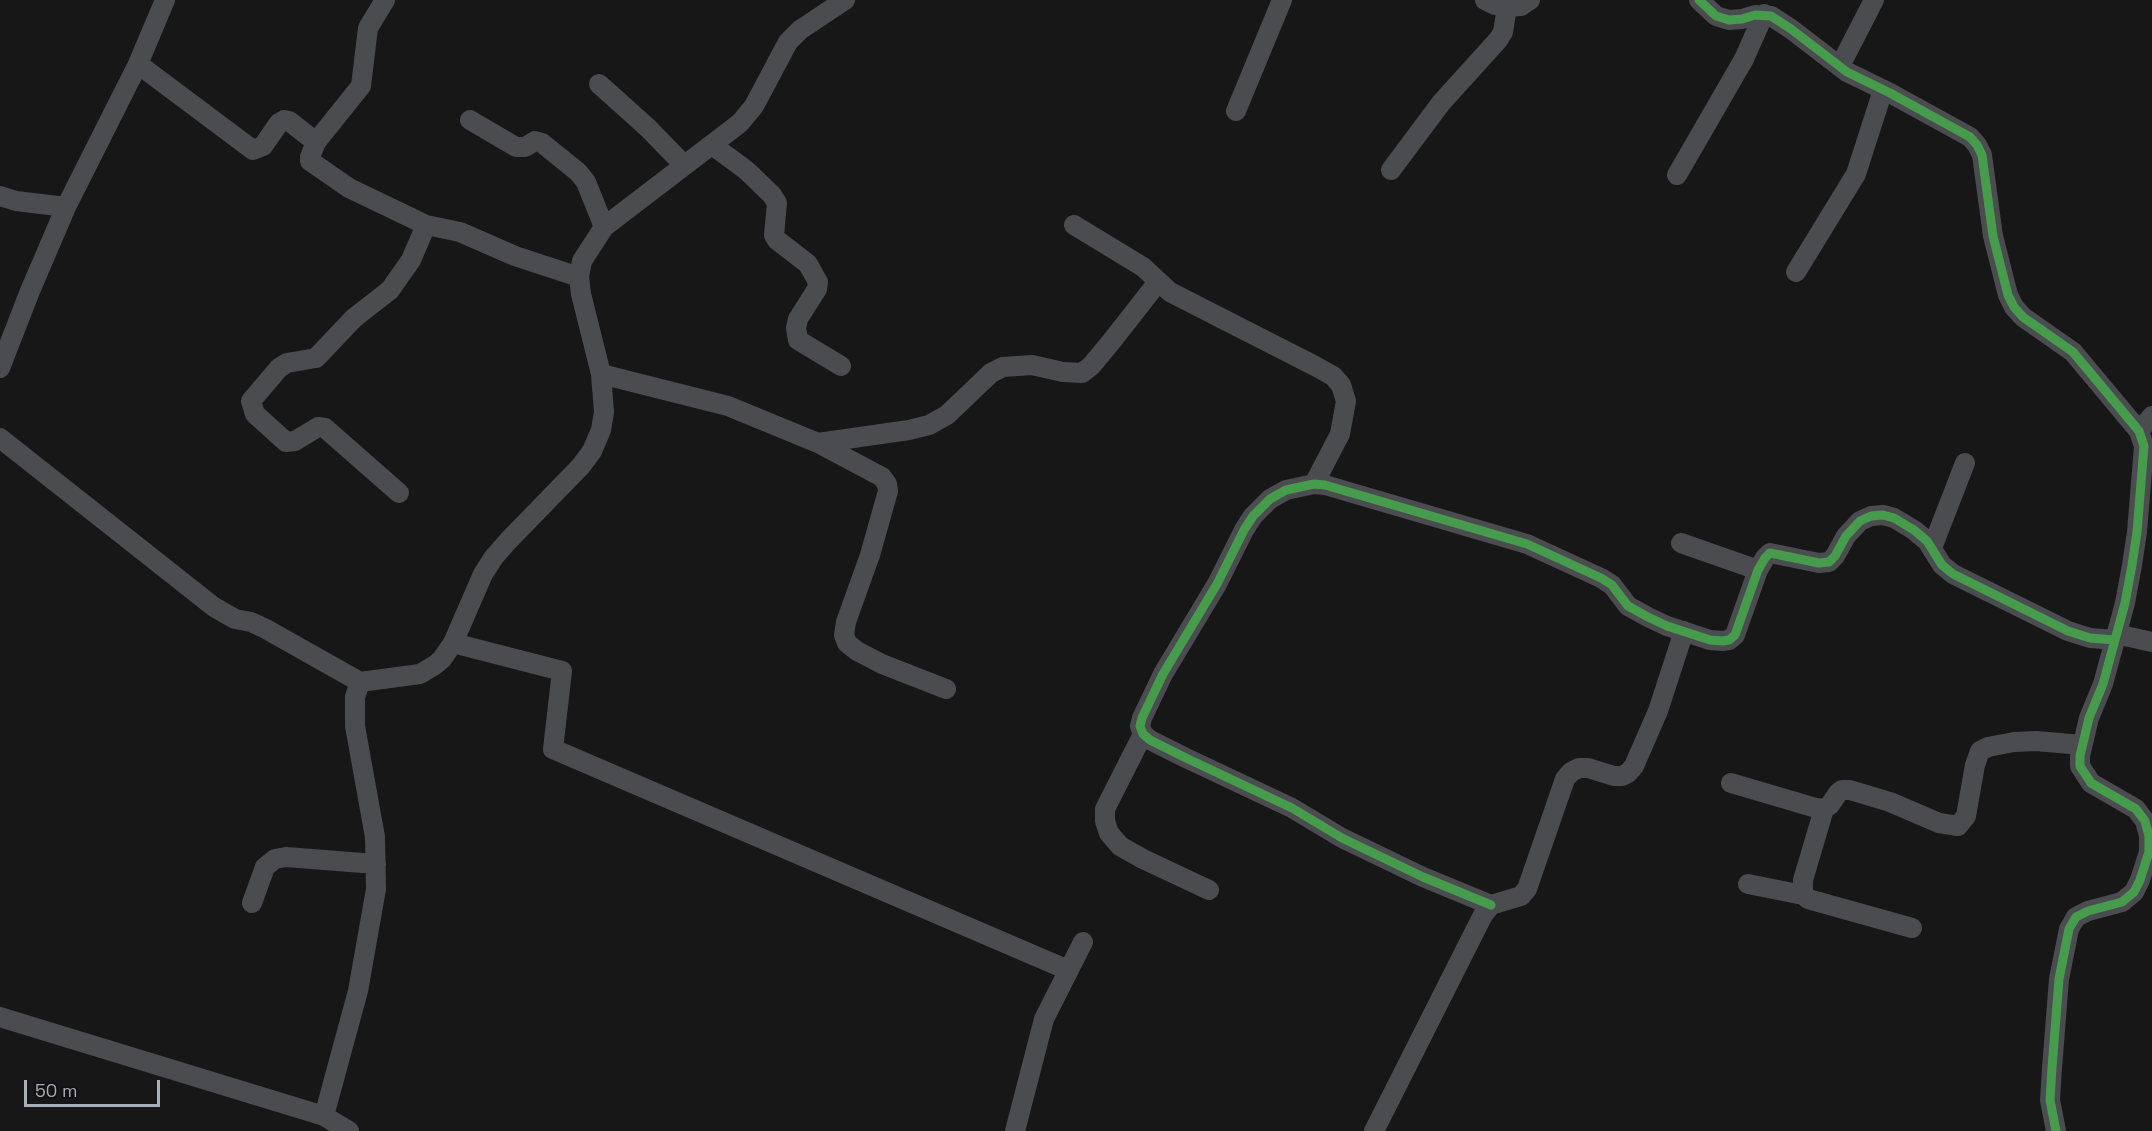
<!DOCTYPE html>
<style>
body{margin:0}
#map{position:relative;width:2152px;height:1131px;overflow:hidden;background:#171717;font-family:"Space Grotesk",sans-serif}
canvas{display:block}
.scale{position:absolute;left:24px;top:1080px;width:136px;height:27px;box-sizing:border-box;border:3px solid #a8adb8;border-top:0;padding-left:8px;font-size:18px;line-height:21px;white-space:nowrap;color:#a8adb8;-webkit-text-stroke:4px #111113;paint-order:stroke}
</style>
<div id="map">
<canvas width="2152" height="1131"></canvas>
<div class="scale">50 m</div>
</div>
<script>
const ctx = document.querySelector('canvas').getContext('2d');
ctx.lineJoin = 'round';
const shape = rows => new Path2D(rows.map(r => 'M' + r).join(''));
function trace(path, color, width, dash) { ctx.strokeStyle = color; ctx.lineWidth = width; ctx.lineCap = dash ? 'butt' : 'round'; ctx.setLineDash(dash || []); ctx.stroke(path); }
trace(shape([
 [385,0,368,28,361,86,316,142,310,157,310,161,349,188,426,225,460,232,515,256,579,277],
 [1485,0,1495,5,1507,7,1521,6,1530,0],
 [1699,0,1716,16,1729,20,1742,19,1755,15,1771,16,1791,29,1847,72,1890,93,1970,137,1977,145,1982,155,1993,236,2008,295,2014,307,2023,317,2073,352,2139,431,2144,446,2137,532,2132,565,2125,603,2103,684,2089,718,2080,756,2080,766,2091,783,2136,809,2145,821,2149,836,2149,852,2140,880,2134,892,2122,902,2088,911,2076,917,2069,929,2059,979,2052,1068,2050,1100,2056,1131],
 [138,64,253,150,263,146,279,123,284,120,289,121,316,142],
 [1840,66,1874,0],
 [599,84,648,128,684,165],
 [1236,111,1282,0],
 [470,120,516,147,525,147,535,141,542,143,578,172,586,182,604,227],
 [712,145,746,170,772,195,777,203,774,235,777,240,808,264,818,282,817,289,798,319,796,328,798,340,841,366],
 [1391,170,1441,103,1498,40,1503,32,1507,7],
 [1677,175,1744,59,1764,14],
 [0,196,16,201,66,207],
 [1074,225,1143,267,1170,292,1315,366,1333,376,1341,385,1346,401,1340,434,1314,484],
 [1796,272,1856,174,1883,90],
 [0,368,30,291,66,207,138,64,165,0],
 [601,374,728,406,818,443,909,430,929,425,947,415,991,373,1003,367,1032,365,1063,372,1082,373,1091,366,1111,342,1158,282],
 [2139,431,2152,416],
 [0,438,214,607,235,619,251,622,266,629,360,682],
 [818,443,882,477,887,484,888,491,870,555,846,622,844,635,847,643,857,651,882,664,946,689],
 [399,493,325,428,318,427,295,441,286,442,255,414,251,401,279,368,287,363,316,358,354,318,390,290,411,260,426,225],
 [1681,543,1758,570],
 [1932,548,1965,463],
 [2116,634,2152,642],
 [453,643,562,671,553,749,1068,970],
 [1143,734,1105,809,1105,821,1109,833,1120,846,1143,859,1209,890],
 [1731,783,1816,808,1824,809,1830,805,1838,793,1842,790,1850,790,1890,802,1939,823,1958,826,1966,816,1975,765,1980,751,1988,747,2014,742,2036,741,2082,745],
 [1824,809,1803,880,1803,895,1808,899,1912,928],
 [1748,884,1803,895],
 [252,903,265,867,275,859,286,857,376,864],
 [1491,905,1423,877,1342,838,1292,808,1186,758,1150,740,1143,734,1140,726,1142,718,1163,674,1217,584,1244,530,1253,516,1270,499,1286,490,1314,484,1325,485,1527,544,1601,578,1612,585,1628,606,1648,617,1667,626,1710,640,1722,641,1729,640,1735,635,1758,570,1765,558,1770,553,1819,563,1829,562,1835,556,1846,536,1860,521,1871,516,1883,515,1894,518,1914,530,1927,541,1942,565,1953,574,2068,631,2090,638,2115,640],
 [0,1017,324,1116,349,1131],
 [324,1116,358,991,376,889,375,837,355,726,355,697,360,682,420,674,435,665,442,659,453,643,483,574,494,557,508,541,581,466,592,451,601,430,604,412,601,374,581,294,579,277,582,261,604,227,740,123,754,106,788,42,800,30,845,0],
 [1015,1131,1044,1019,1083,942],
 [1374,1131,1483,915,1491,905,1521,896,1527,889,1565,779,1571,772,1579,768,1588,768,1614,776,1622,776,1628,773,1634,766,1658,711,1684,631]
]), '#4b4c50', 20);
trace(shape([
 [1699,0,1716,16,1729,20,1742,19,1755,15,1771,16,1791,29,1847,72,1890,93,1970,137,1977,145,1982,155,1993,236,2008,295,2014,307,2023,317,2073,352,2139,431,2144,446,2137,532,2132,565,2125,603,2103,684,2089,718,2080,756,2080,766,2091,783,2136,809,2145,821,2149,836,2149,852,2140,880,2134,892,2122,902,2088,911,2076,917,2069,929,2059,979,2052,1068,2050,1100,2056,1131],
 [1491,905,1423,877,1342,838,1292,808,1186,758,1150,740,1143,734,1140,726,1142,718,1163,674,1217,584,1244,530,1253,516,1270,499,1286,490,1314,484,1325,485,1527,544,1601,578,1612,585,1628,606,1648,617,1667,626,1710,640,1722,641,1729,640,1735,635,1758,570,1765,558,1770,553,1819,563,1829,562,1835,556,1846,536,1860,521,1871,516,1883,515,1894,518,1914,530,1927,541,1942,565,1953,574,2068,631,2090,638,2115,640]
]), '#469c4c', 9);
</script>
